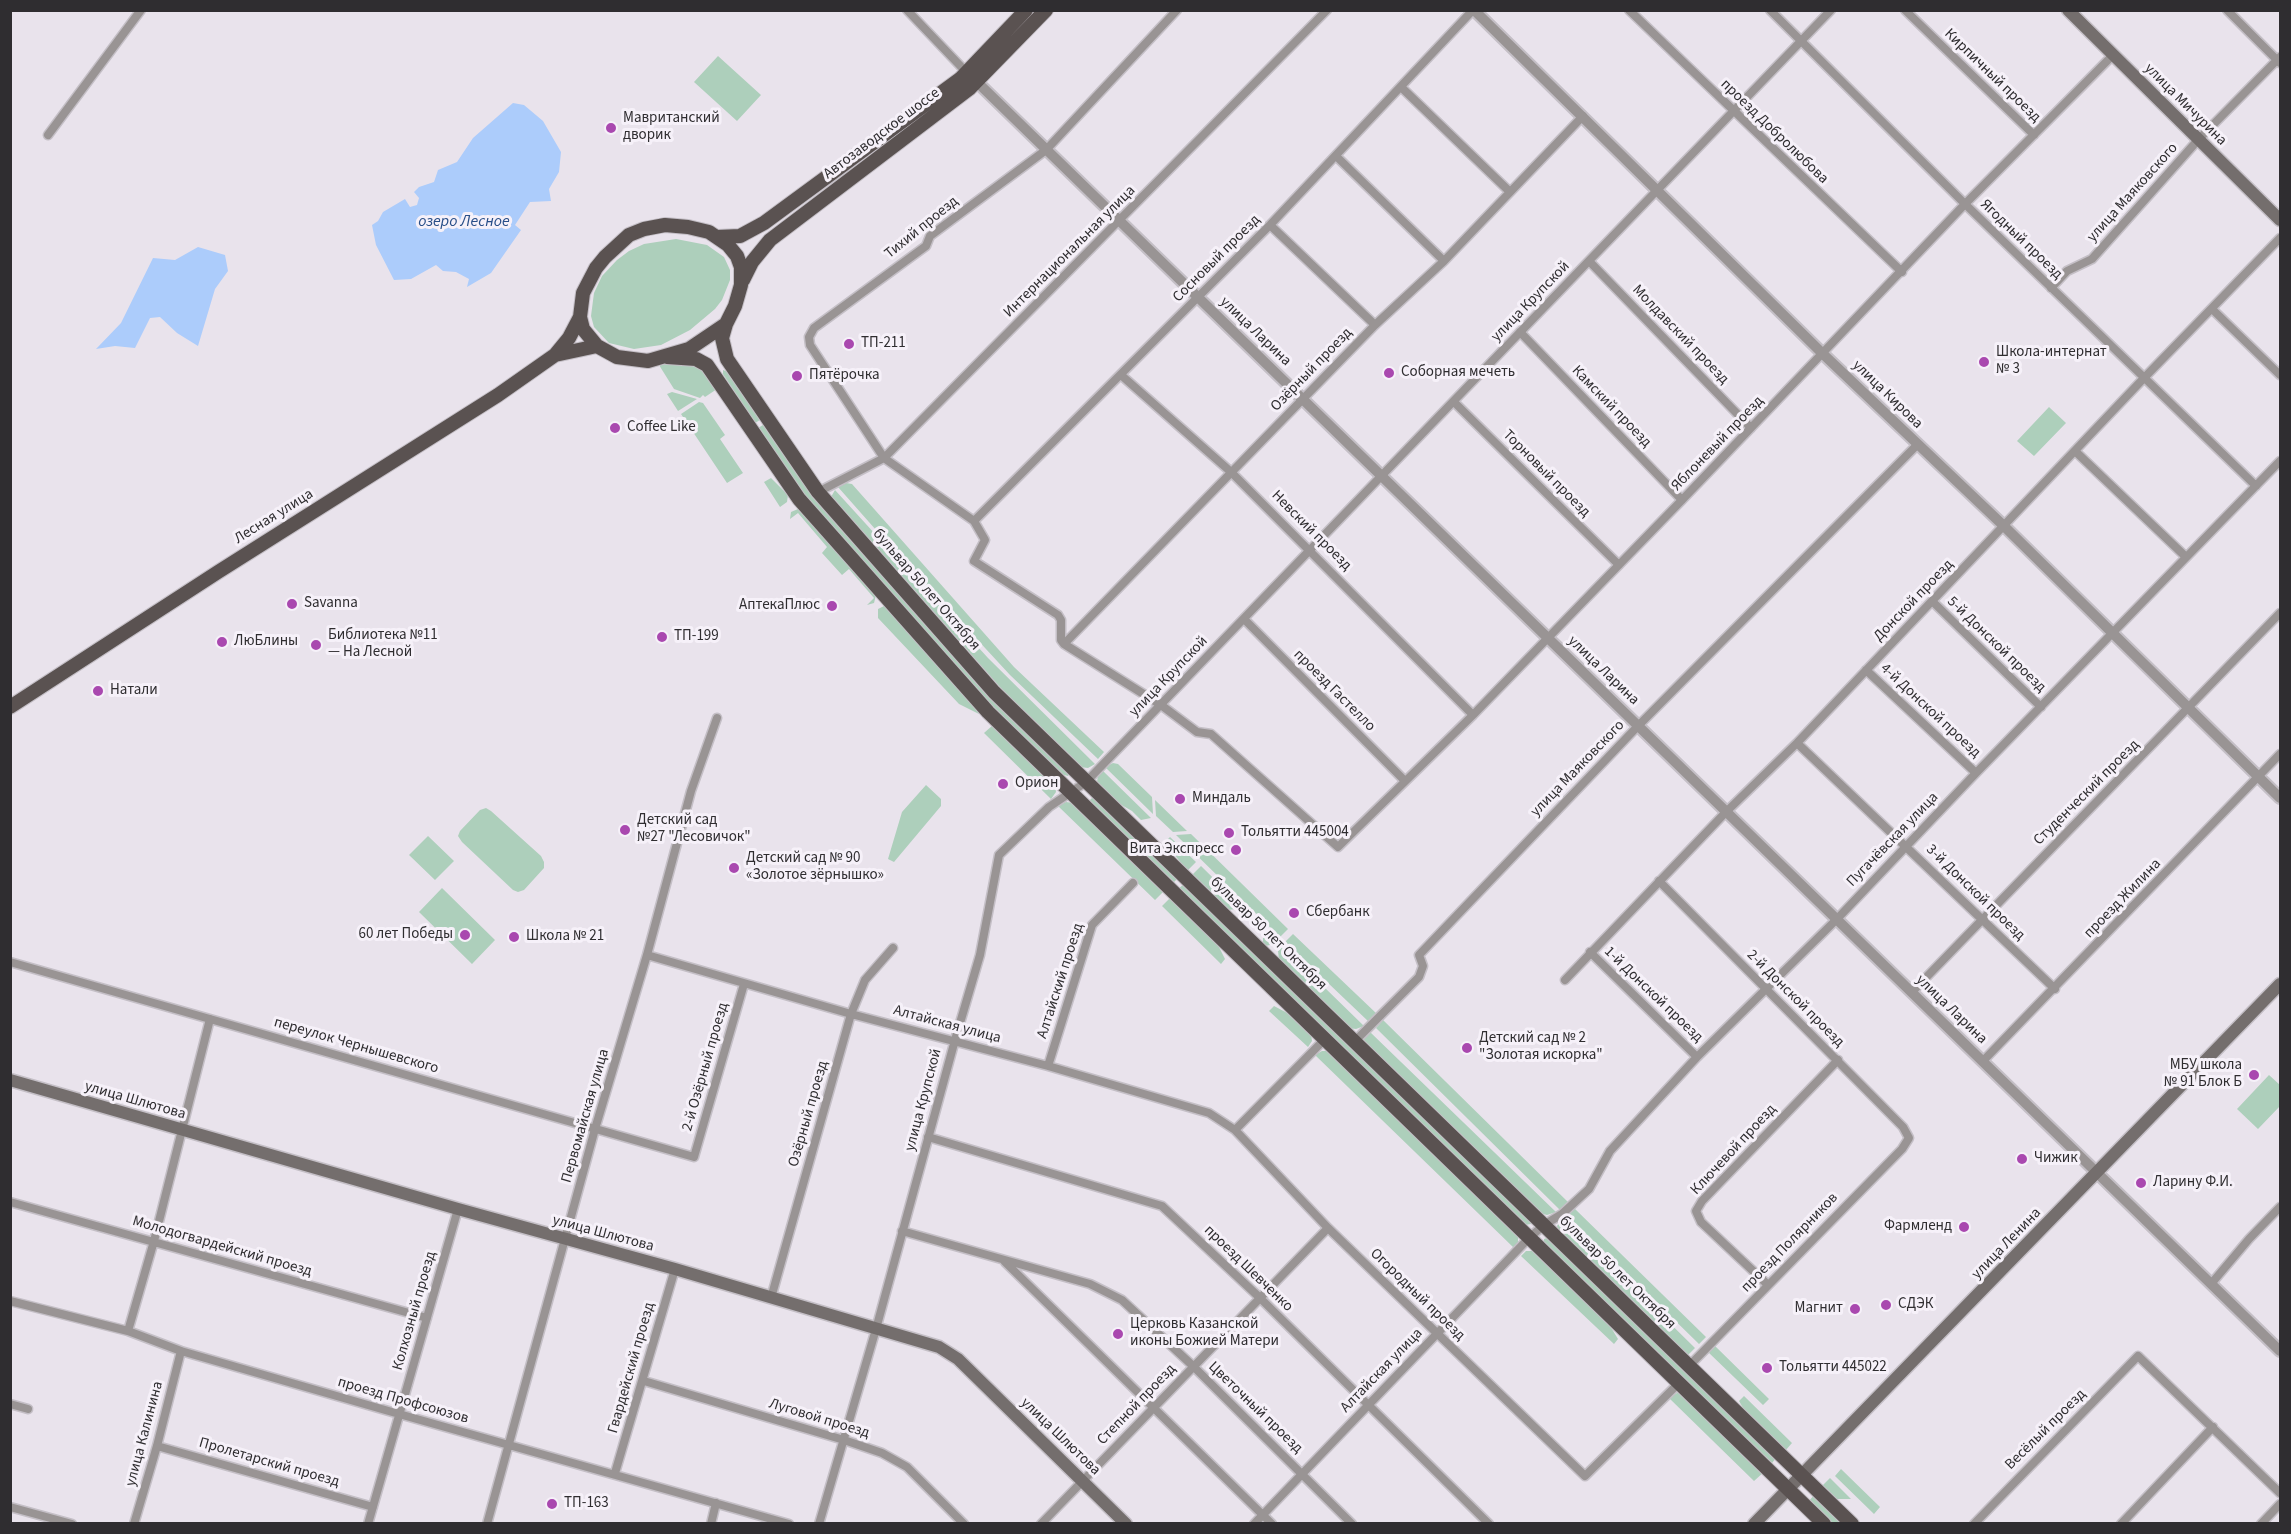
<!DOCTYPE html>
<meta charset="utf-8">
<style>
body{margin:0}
#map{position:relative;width:2291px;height:1534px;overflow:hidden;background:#e9e3ec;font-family:"Source Sans 3",sans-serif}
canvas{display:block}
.frame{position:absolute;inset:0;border:12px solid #2f2d30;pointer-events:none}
</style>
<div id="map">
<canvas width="2291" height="1534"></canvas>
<div class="frame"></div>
</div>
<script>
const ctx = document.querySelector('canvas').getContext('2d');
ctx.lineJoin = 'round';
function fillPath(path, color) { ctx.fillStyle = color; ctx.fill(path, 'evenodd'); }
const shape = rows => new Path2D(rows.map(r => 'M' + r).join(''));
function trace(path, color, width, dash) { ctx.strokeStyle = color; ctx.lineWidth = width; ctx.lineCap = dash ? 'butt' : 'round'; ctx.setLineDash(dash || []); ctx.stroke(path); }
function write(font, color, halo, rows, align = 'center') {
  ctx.font = font + ' "Source Sans 3",sans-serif'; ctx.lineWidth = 6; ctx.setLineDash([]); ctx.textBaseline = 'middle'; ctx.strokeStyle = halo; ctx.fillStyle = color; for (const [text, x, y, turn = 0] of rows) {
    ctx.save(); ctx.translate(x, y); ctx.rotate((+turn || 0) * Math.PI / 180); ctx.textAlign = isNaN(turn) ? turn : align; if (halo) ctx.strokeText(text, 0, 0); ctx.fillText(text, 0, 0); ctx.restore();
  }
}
fillPath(shape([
 [718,56,761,95,737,121,694,82],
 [676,239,707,245,724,257,730,270,730,280,722,300,715,309,690,330,661,345,634,349,609,343,594,327,591,316,594,293,602,276,617,260,629,251,644,244],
 [668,363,688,363,700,368,717,389,705,397,703,395,700,398,674,389,659,365],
 [723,370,728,372,760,420,755,423,723,374],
 [672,392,697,399,678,411,667,394],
 [699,402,703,403,725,435,720,439,743,473,727,483,681,414],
 [2049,407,2066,423,2034,456,2017,441],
 [763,425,798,476,833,519,995,700,1069,773,1068,776,1061,774,989,704,806,499,758,428],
 [771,478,788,495,787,502,780,507,764,482],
 [846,483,852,484,1014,667,1104,752,1098,759,1010,675,876,530,838,487],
 [835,490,988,658,1095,764,1088,768,1080,767,1016,705,831,497],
 [798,509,876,595,874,603,867,605,874,598,849,569,842,575,822,553,827,547,798,513,790,519,791,512],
 [884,606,888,608,977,709,979,714,959,704,878,618,878,609],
 [993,725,1055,786,1056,792,1051,799,984,733],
 [1113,763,1118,764,1152,797,1153,814,1105,767],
 [1102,770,1151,818,1141,820,1132,811,1118,803,1097,782,1098,775],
 [926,785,941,799,941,806,894,862,888,859,902,812],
 [1093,797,1178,878,1172,884,1089,801],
 [1155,800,1187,831,1173,832,1156,816],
 [1066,802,1073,803,1164,891,1155,900,1058,806],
 [486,808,491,811,541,856,544,862,544,868,524,890,518,892,513,890,462,842,458,836,460,831,480,810],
 [1191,834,1288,929,1280,937,1176,835],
 [428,836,454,861,435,880,409,855],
 [1170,837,1196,862,1187,871,1165,842],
 [1201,866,1277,941,1275,944,1265,946,1263,944,1263,935,1237,909,1227,910,1192,875],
 [1184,884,1529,1218,1531,1224,1525,1225,1178,889],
 [442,888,495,940,472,964,419,912],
 [1171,897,1216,941,1225,959,1221,964,1162,906],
 [1293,934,1377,1014,1369,1022,1285,942],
 [1282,946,1364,1026,1356,1029,1348,1028,1279,960,1278,951],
 [1274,1006,1293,1016,1311,1034,1312,1041,1308,1047,1269,1011],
 [1383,1020,1570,1204,1560,1210,1376,1028],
 [1370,1032,1556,1212,1547,1215,1540,1213,1361,1040],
 [1322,1051,1328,1051,1518,1235,1518,1242,1514,1248,1315,1055],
 [2269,1075,2280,1085,2280,1106,2258,1129,2237,1109],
 [1574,1208,1706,1337,1699,1344,1567,1215],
 [1563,1218,1695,1348,1687,1356,1559,1232,1557,1226],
 [1547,1238,1776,1458,1772,1463,1544,1243,1544,1239],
 [1526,1251,1533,1251,1539,1255,1607,1321,1618,1339,1614,1344,1521,1256],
 [1714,1345,1769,1399,1763,1405,1708,1352],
 [1677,1393,1680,1393,1764,1472,1754,1481,1669,1398],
 [1744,1396,1792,1443,1785,1451,1746,1413,1739,1401],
 [1841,1469,1880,1507,1874,1514,1835,1476],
 [1830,1478,1851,1499,1835,1499,1822,1486],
 [1814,1495,1844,1523,1832,1523,1809,1501]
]), '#adcfbb');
fillPath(shape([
 [513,103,524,105,543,121,561,152,559,172,549,189,551,201,530,202,515,225,521,230,491,273,467,287,469,279,456,272,443,271,436,265,411,279,394,280,376,245,372,225,378,221,383,212,405,199,410,207,417,205,419,198,414,192,419,187,434,182,438,170,457,162,473,138],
 [198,247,225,255,228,271,215,289,198,346,177,333,160,317,150,318,135,348,115,346,96,349,121,323,153,258,175,260]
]), '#acccfb');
const minor = shape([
 [907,10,969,75],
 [1177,10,1046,150,930,236,926,246,814,328,809,337,810,345,884,458,974,521,985,540,974,561,1058,615,1061,620,1061,640,1064,644,1161,705,1197,732,1211,734,1338,847,1473,715,1682,500,1965,204,2113,55],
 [1629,10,1902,272],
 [1770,10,1965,204,2256,486],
 [1905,10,2034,135],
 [2227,10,2280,63],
 [1401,87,1510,192],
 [48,135,141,10],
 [1336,156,1444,261],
 [1270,225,1375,325],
 [1589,261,1751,428],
 [2051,288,2067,271,2092,259,2198,140,2280,57],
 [2212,309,2280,375],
 [1520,332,1682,500],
 [1121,375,1231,472,1473,715],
 [1454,402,1619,565],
 [2075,451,2186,557],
 [818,492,884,458,1327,10],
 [974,521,1270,225,1473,10],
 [1933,602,2041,707],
 [1244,619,1405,781],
 [1064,644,1375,325,1444,261,1583,116],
 [1866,670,1976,773],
 [1797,743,2055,989],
 [1659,881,1903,1127,1909,1138,1902,1149,1689,1366],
 [1590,952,1697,1057],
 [647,955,851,1014,1048,1066,1209,1113,1235,1130,1328,1228,1585,1476,1679,1383],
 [10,962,694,1157,744,984],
 [1565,980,1726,812,1797,743,2144,378,2280,238],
 [1912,992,2280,613],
 [1354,1042,1419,977,1423,966,1419,955,1638,726,1917,445],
 [1983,1061,2280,754],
 [1048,1066,1092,925,1133,883],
 [1235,1130,1325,1039],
 [928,1137,1162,1206,1259,1297,1489,1524],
 [10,1202,427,1318],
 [902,1231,1090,1284,1122,1300,1193,1366,1352,1524],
 [1005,1262,1272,1524],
 [1767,1284,1701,1222,1696,1211,1702,1201,1838,1060],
 [2211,1284,2249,1239,2280,1207],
 [771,1298,851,1014,865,980,893,948],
 [10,1301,128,1331,181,1351,399,1414,789,1524],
 [128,1331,154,1241,210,1019],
 [644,1381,844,1440,882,1453,907,1467,964,1524],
 [10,1404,28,1409],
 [157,1446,373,1507],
 [615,1473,675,1269],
 [10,1507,72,1524],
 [134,1524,157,1446,181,1351],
 [368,1524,458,1209],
 [487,1524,595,1129,647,955,691,791,717,718],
 [711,1524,716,1503],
 [819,1524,876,1329,955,1040,980,955,999,855,1049,807,1086,782,1831,10],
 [1041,1524,1328,1228],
 [1254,1524,1529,1238,1544,1225,1562,1214,1589,1189,1610,1151,1697,1057,1837,919,1976,773,2280,461],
 [1974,1524,2138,1356,2280,1493],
 [2121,1524,2213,1427],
 [2261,1524,2280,1504]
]);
const tertiary = shape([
 [1474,10,1823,354,2003,525,2280,798],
 [977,82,2280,1351]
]);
const secondary = shape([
 [2068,10,2280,220],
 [10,1080,458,1209,675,1269,939,1347,958,1359,1126,1524],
 [1754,1524,2280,984]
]);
const primary = shape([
 [665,225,688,227,709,232,728,245,737,256,741,267,741,285,735,306,726,324,689,349,648,361,617,357,597,346,583,329,580,317,583,293,596,268,605,257,629,235,644,229,665,225],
 [717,237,740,236,764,223,960,79,1026,10],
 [743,280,752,262,770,240,969,89,1046,10],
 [726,324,722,338,727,359,818,492,994,692,1852,1524],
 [555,355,597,346],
 [667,357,696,359,707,365,799,499,988,712,1824,1524],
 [10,707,218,572,498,395,555,355,569,338,580,317]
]);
trace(minor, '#c4bfc6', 11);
trace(tertiary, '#c4bfc6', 14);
trace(secondary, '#c4bfc6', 15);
trace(primary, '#c4bfc6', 16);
trace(minor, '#999494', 8);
trace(tertiary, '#999494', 10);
trace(secondary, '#746e6d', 12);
trace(primary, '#5a5251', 14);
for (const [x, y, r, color] of [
 [611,128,6,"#a948af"],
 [849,344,6,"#a948af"],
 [1984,362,6,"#a948af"],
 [1389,373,6,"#a948af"],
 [797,376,6,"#a948af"],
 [615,428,6,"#a948af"],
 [292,604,6,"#a948af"],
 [832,606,6,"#a948af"],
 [662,637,6,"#a948af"],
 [222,642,6,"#a948af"],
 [316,645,6,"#a948af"],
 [98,691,6,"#a948af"],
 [1003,784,6,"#a948af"],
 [1180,799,6,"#a948af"],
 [625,830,6,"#a948af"],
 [1229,833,6,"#a948af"],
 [1236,850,6,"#a948af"],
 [734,868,6,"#a948af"],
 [1294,913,6,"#a948af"],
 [465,935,6,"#a948af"],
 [514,937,6,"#a948af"],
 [1467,1048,6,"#a948af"],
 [2254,1075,6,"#a948af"],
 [2022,1159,6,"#a948af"],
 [2141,1183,6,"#a948af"],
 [1964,1227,6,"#a948af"],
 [1886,1305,6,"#a948af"],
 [1855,1309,6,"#a948af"],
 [1118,1334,6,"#a948af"],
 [1767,1368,6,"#a948af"],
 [552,1504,6,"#a948af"]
]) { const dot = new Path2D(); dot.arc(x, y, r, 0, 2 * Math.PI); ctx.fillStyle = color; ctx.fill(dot); trace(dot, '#f6f1f9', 2); }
write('15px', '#2f2d30', '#f6f1f9', [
 ["Кирпичный проезд",1992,76,44],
 ["улица Мичурина",2185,105,45],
 ["проезд Добролюбова",1774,132,44],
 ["Автозаводское шоссе",882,134,-37],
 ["улица Маяковского",2133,193,-48],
 ["Тихий проезд",922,228,-39],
 ["Ягодный проезд",2021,240,44],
 ["Интернациональная улица",1070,252,-45],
 ["Сосновый проезд",1217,259,-45],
 ["улица Крупской",1531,302,-46],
 ["улица Ларина",1255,332,44],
 ["Молдавский проезд",1680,335,46],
 ["Озёрный проезд",1312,370,-46],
 ["улица Кирова",1887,395,44],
 ["Камский проезд",1611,407,46],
 ["Яблоневый проезд",1718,444,-46],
 ["Торновый проезд",1546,474,45],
 ["Лесная улица",274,517,-32],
 ["Невский проезд",1311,531,45],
 ["бульвар 50 лет Октября",926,590,49],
 ["Донской проезд",1914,601,-46],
 ["5-й Донской проезд",1996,645,44],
 ["улица Ларина",1603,671,44],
 ["улица Крупской",1169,677,-46],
 ["проезд Гастелло",1334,691,45],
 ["4-й Донской проезд",1930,711,43],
 ["улица Маяковского",1578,769,-46],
 ["Студенческий проезд",2087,793,-45],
 ["Пугачёвская улица",1893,840,-46],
 ["3-й Донской проезд",1975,893,44],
 ["проезд Жилина",2123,899,-46],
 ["бульвар 50 лет Октября",1268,934,44],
 ["Алтайский проезд",1061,981,-72],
 ["1-й Донской проезд",1653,995,44],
 ["2-й Донской проезд",1795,999,45],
 ["улица Ларина",1951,1010,44],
 ["Алтайская улица",947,1025,15],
 ["переулок Чернышевского",356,1046,16],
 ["2-й Озёрный проезд",706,1067,-74],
 ["улица Крупской",924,1100,-75],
 ["улица Шлютова",135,1101,16],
 ["Озёрный проезд",809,1114,-74],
 ["Первомайская улица",586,1116,-74],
 ["Ключевой проезд",1734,1150,-47],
 ["улица Шлютова",603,1234,15],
 ["проезд Полярников",1790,1243,-46],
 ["улица Ленина",2007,1244,-46],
 ["Молодогвардейский проезд",222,1247,16],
 ["проезд Шевченко",1248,1269,44],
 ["бульвар 50 лет Октября",1617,1273,44],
 ["Огородный проезд",1417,1295,44],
 ["Колхозный проезд",415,1311,-74],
 ["Гвардейский проезд",632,1368,-74],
 ["Алтайская улица",1382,1371,-46],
 ["проезд Профсоюзов",403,1401,16],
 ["Степной проезд",1137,1405,-46],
 ["Цветочный проезд",1255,1408,44],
 ["Луговой проезд",819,1419,17],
 ["Весёлый проезд",2046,1430,-45],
 ["улица Калинина",145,1434,-75],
 ["улица Шлютова",1060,1437,44],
 ["Пролетарский проезд",269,1463,16]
]);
write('15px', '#2f2d30', '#f6f1f9', [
 ["Мавританский",623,119],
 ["дворик",623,136],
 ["ТП-211",861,344],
 ["Школа-интернат",1996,353],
 ["№ 3",1996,370],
 ["Cоборная мечеть",1401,373],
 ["Пятёрочка",809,376],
 ["Coffee Like",627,428],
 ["Savanna",304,604],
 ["АптекаПлюс",820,606,"right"],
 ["Библиотека №11",328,636],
 ["— На Лесной",328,653],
 ["ТП-199",674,637],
 ["ЛюБлины",234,642],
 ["Натали",110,691],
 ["Орион",1015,784],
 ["Миндаль",1192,799],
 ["Детский сад",637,821],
 ["№27 \"Лесовичок\"",637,838],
 ["Тольятти 445004",1241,833],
 ["Вита Экспресс",1224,850,"right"],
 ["Детский сад № 90",746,859],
 ["«Золотое зёрнышко»",746,876],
 ["Сбербанк",1306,913],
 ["60 лет Победы",453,935,"right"],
 ["Школа № 21",526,937],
 ["Детский сад № 2",1479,1039],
 ["\"Золотая искорка\"",1479,1056],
 ["МБУ школа",2242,1066,"right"],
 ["№ 91 Блок Б",2242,1083,"right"],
 ["Чижик",2034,1159],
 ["Ларину Ф.И.",2153,1183],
 ["Фармленд",1952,1227,"right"],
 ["СДЭК",1898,1305],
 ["Магнит",1843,1309,"right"],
 ["Церковь Казанской",1130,1325],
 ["иконы Божией Матери",1130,1342],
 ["Тольятти 445022",1779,1368],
 ["ТП-163",564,1504]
], 'left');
write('italic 16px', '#284e88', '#f6f1f9', [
 ["озеро Лесное",464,222]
]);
</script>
